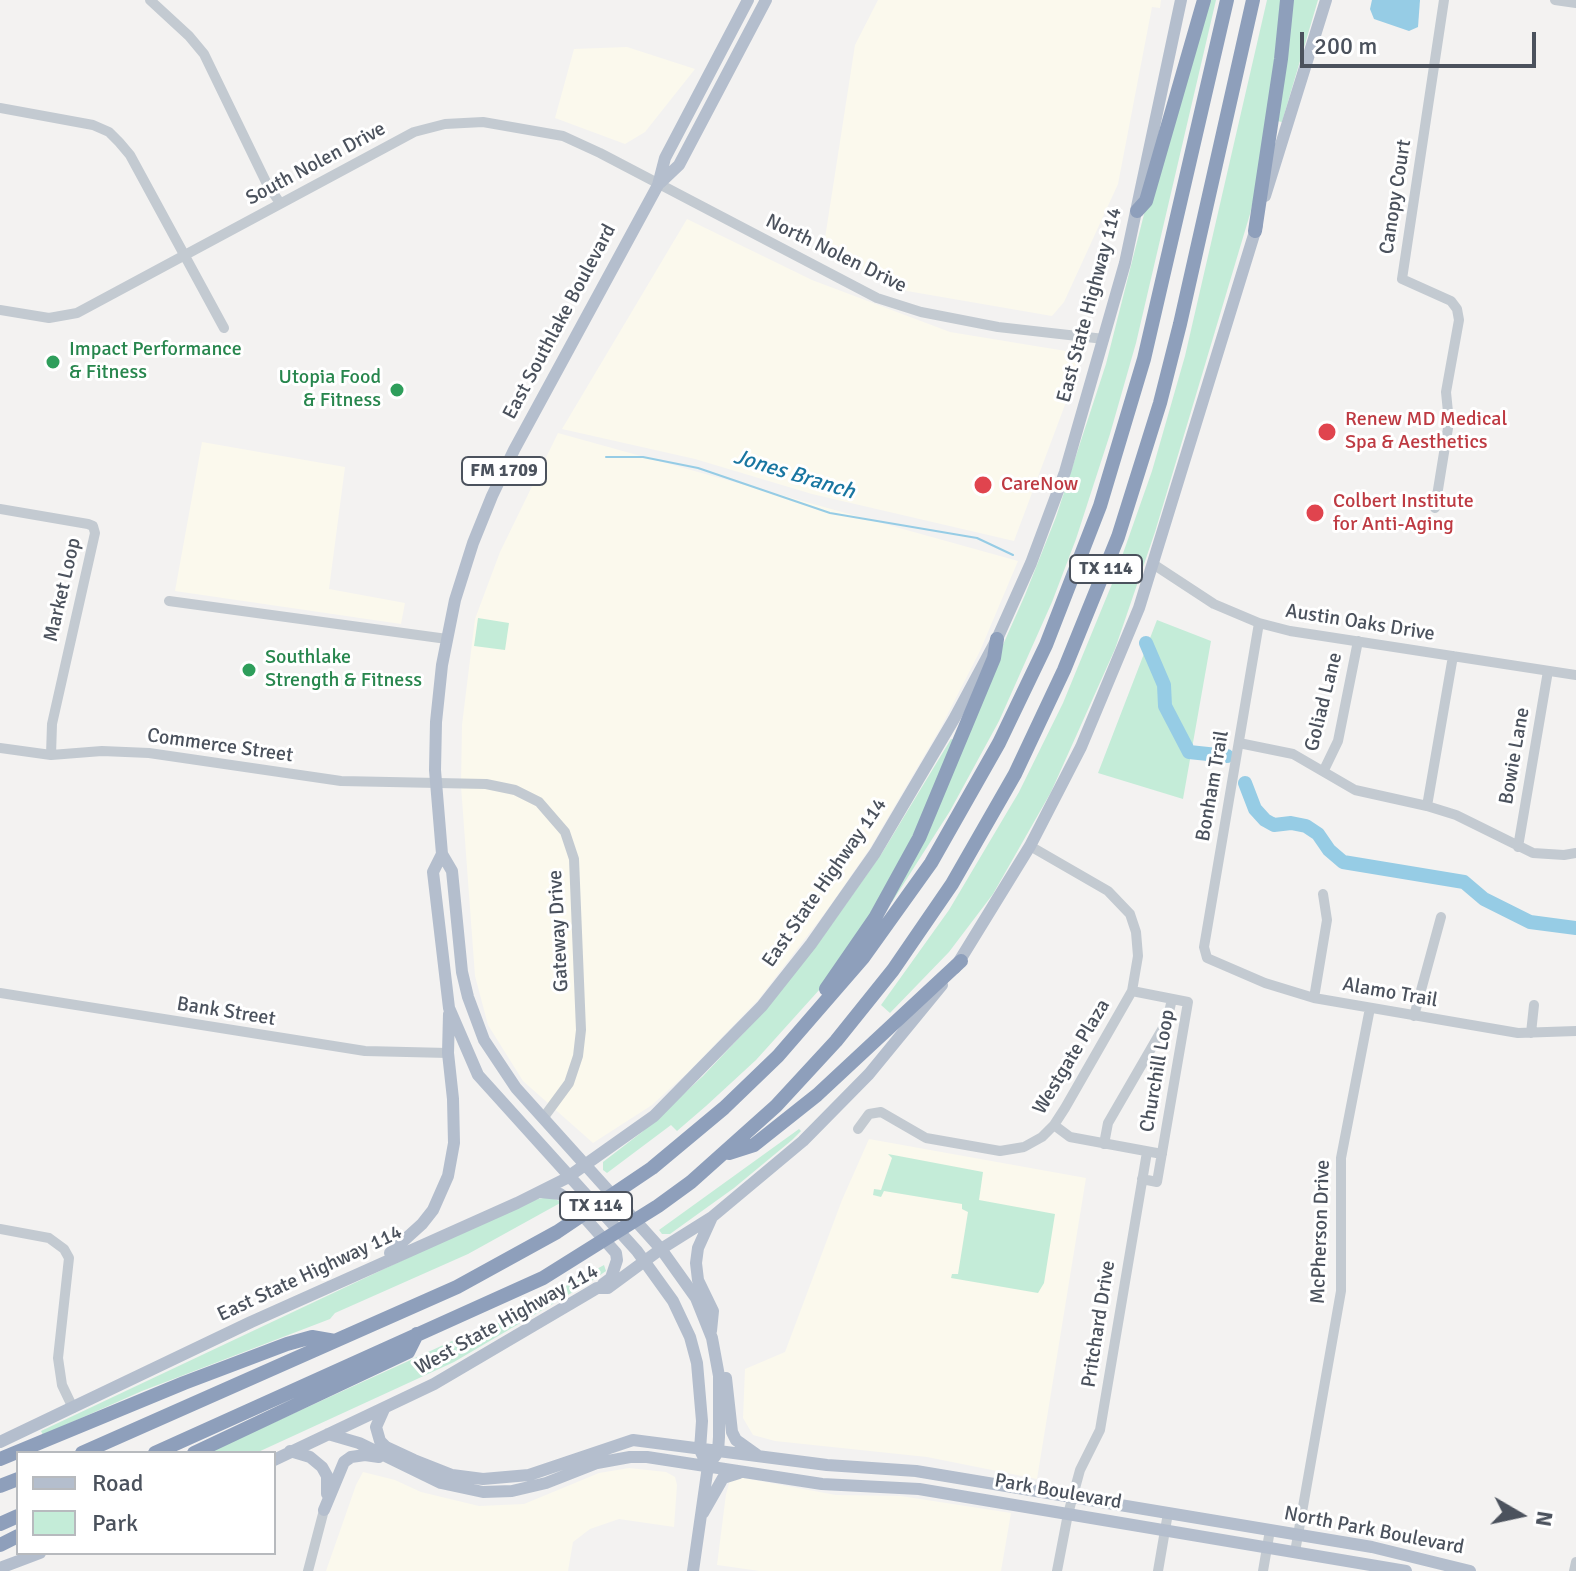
<!DOCTYPE html>
<style>
body{margin:0}
#map{position:relative;width:1576px;height:1571px;overflow:hidden;background:#f3f2f1;font-family:Signika,sans-serif}
canvas{display:block}
.legend{position:absolute;left:16px;top:1451px;width:260px;height:104px;box-sizing:border-box;background:#fff;border:2px solid #b7babe;margin:0;padding:10px 14px;list-style:none;font-size:24px;color:#4b525d}
.legend li{display:flex;align-items:center;gap:16px;height:40px}
.legend b{width:40px;border:2px solid #b7babe}
.north{position:absolute;left:1480px;top:1475px;width:80px;height:80px;-webkit-text-stroke:6px #fff;paint-order:stroke;rotate:99deg;font-size:22px;font-weight:700;line-height:32px;text-align:center;color:#4b525d}
.north::after{content:'';display:block;margin:auto;width:28px;height:36px;background:#4b525d;clip-path:polygon(50% 0,100% 100%,50% 72%,0 100%)}
.scale{position:absolute;left:1300px;top:32px;width:236px;height:36px;box-sizing:border-box;border:4px solid #4b525d;border-top:0;padding-left:10px;font-size:24px;line-height:28px;white-space:nowrap;color:#4b525d;-webkit-text-stroke:6px #fff;paint-order:stroke}
</style>
<div id="map">
<canvas width="1576" height="1571"></canvas>
<ul class="legend">
<li><b style="height:10px;background:#b4becd"></b>Road</li>
<li><b style="height:22px;background:#c4ecd8"></b>Park</li>
</ul>
<div class="north">N</div>
<div class="scale">200 m</div>
</div>
<script>
const ctx = document.querySelector('canvas').getContext('2d');
ctx.lineJoin = 'round';
function fillPath(path, color) { ctx.fillStyle = color; ctx.fill(path, 'evenodd'); }
const shape = rows => new Path2D(rows.map(r => 'M' + r).join(''));
function trace(path, color, width, dash) { ctx.strokeStyle = color; ctx.lineWidth = width; ctx.lineCap = dash ? 'butt' : 'round'; ctx.setLineDash(dash || []); ctx.stroke(path); }
function write(font, color, halo, rows, align = 'center') {
  ctx.font = font + ' Signika,sans-serif'; ctx.lineWidth = 6; ctx.setLineDash([]); ctx.textBaseline = 'middle'; ctx.strokeStyle = halo; ctx.fillStyle = color; for (const [text, x, y, turn = 0] of rows) {
    ctx.save(); ctx.translate(x, y); ctx.rotate((+turn || 0) * Math.PI / 180); ctx.textAlign = isNaN(turn) ? turn : align; if (halo) ctx.strokeText(text, 0, 0); ctx.fillText(text, 0, 0); ctx.restore();
  }
}
fillPath(shape([
 [878,0,1161,0,1160,8,1152,7,1118,184,1064,302,1052,316,907,291,823,251,855,45],
 [627,47,695,69,645,132,625,144,555,118,574,49],
 [687,219,812,280,950,332,1084,354,1014,541,812,494,695,459,562,429],
 [558,433,1018,561,980,651,941,727,870,848,827,910,758,1000,687,1073,652,1105,593,1143,523,1081,488,1025,475,976,461,786,462,725,475,619,500,552],
 [202,442,345,467,329,589,405,603,401,624,175,591],
 [869,1139,1086,1178,1037,1479,927,1457,775,1441,753,1435,743,1418,745,1369,785,1352,842,1200],
 [629,1468,666,1472,675,1477,677,1485,674,1527,619,1519,590,1529,573,1542,568,1571,326,1571,356,1485,363,1472,395,1480,421,1492,479,1506,524,1504,599,1473],
 [738,1477,836,1495,901,1496,1011,1513,1001,1571,760,1571,717,1565,726,1494,730,1480]
]), '#fbf9ed');
fillPath(shape([
 [1207,0,1216,0,1136,343,1110,434,1076,539,1052,602,999,721,950,811,892,902,890,900,1025,595,1056,517,1106,364,1157,163],
 [1267,0,1284,0,1263,160,1250,214,1155,532,1115,649,1051,792,993,894,949,952,890,1013,881,1005,949,910,1019,792,1063,703,1114,579,1152,471,1185,356],
 [1291,0,1318,0,1282,122,1277,121],
 [478,618,509,623,505,650,474,646],
 [1157,620,1211,641,1183,799,1098,773],
 [951,739,954,740,929,803,880,901,820,989,756,1060,706,1106,677,1131,671,1125,607,1173,603,1170,603,1162,642,1132,703,1076,756,1020,817,945,882,853],
 [799,1129,801,1131,792,1140,734,1188,670,1234,662,1234,659,1230],
 [888,1154,983,1172,979,1200,1055,1214,1044,1283,1038,1293,951,1278,952,1274,958,1274,968,1212,962,1209,962,1204,884,1191,881,1197,873,1195,874,1189,881,1190,892,1158],
 [549,1197,562,1202,468,1254,335,1313,330,1319,142,1391,43,1435,41,1431,528,1201],
 [604,1265,606,1271,590,1282,454,1362,256,1453,207,1453,474,1331,478,1332,501,1322]
]), '#c4ecd8');
fillPath(shape([
 [1372,0,1420,0,1418,27,1409,31,1374,19,1370,9]
]), '#96cce5');
trace(shape([
 [606,457,643,457,698,468,830,513,977,538,1013,555]
]), '#96cce5', 2);
trace(shape([
 [1146,643,1164,685,1165,706,1189,752,1227,756],
 [1245,783,1255,809,1265,820,1274,825,1291,823,1306,826,1318,834,1329,850,1343,862,1464,882,1484,899,1530,922,1576,928]
]), '#96cce5', 14);
trace(shape([
 [150,0,189,36,204,54,267,184,280,203],
 [1555,0,1576,3],
 [0,108,93,125,109,132,119,142,130,155,224,328],
 [0,310,49,318,77,313,414,132,445,124,483,122,563,136,600,153,877,298,921,312,998,327,1104,339],
 [1435,508,1449,422,1446,392,1459,320,1457,309,1451,301,1402,279,1444,0],
 [0,509,88,524,93,526,95,533,52,724,51,755],
 [1153,564,1214,604,1259,623,1290,631,1576,675],
 [169,601,447,639],
 [1259,623,1204,947,1207,958,1265,983,1314,998,1518,1033,1576,1031],
 [1239,743,1293,754,1355,790,1427,806,1456,815,1533,853,1564,855,1576,853],
 [0,748,51,755,102,751,149,753,341,781,486,784,515,790,539,802,565,832,574,859,581,1030,578,1056,569,1083,544,1117],
 [1324,770,1338,741,1358,641],
 [1427,806,1453,656],
 [1518,847,1548,671],
 [1132,991,1188,1002,1157,1182,1142,1179],
 [0,993,365,1051,448,1053],
 [1314,998,1327,920,1323,894],
 [1414,1016,1441,917],
 [1531,1033,1534,1005],
 [1054,1125,1070,1137,1162,1154],
 [858,1129,869,1114,881,1112,926,1138,1000,1151,1024,1147,1042,1137,1054,1125,1065,1108,1132,991,1138,956,1136,932,1130,914,1108,891,1030,846],
 [1104,1144,1108,1123,1167,1021,1172,999],
 [0,1229,49,1238,64,1249,69,1258,58,1358,62,1385,73,1408],
 [1295,1552,1341,1291,1341,1158,1370,1008],
 [308,1571,324,1510],
 [1057,1571,1068,1514,1080,1470,1100,1430,1147,1152],
 [1158,1571,1168,1513],
 [1263,1571,1270,1530],
 [1574,1571,1576,1562]
]), '#c3cad1', 10);
trace(shape([
 [660,183,679,165,766,0],
 [1265,196,1326,0],
 [442,854,433,872,449,1008,478,1075,637,1251,673,1301,690,1337,697,1363,702,1421,700,1450,703,1456],
 [955,968,1030,846,1081,747,1139,608,1257,225],
 [540,1192,560,1194,569,1200,616,1253,617,1260,611,1278,603,1284],
 [390,1253,422,1224,433,1210,448,1176,454,1143,453,1099,448,1053,449,1014],
 [711,1331,713,1311,698,1280,696,1263,698,1248,712,1217],
 [726,1378,732,1432,736,1440,757,1455],
 [328,1434,359,1443,441,1483,483,1492,512,1491,546,1483,597,1463,630,1457,647,1457,822,1484,919,1489,1406,1571],
 [380,1441,386,1447,414,1460,452,1475,483,1479,529,1475,633,1440,827,1465,916,1471,1372,1547,1470,1571],
 [380,1441,376,1427,384,1409],
 [0,1442,251,1322,517,1203,565,1179,654,1116,762,1006,811,944,875,853,954,719,997,639,1031,563,1065,472,1125,263,1181,0],
 [290,1451,310,1457,322,1467,327,1476,327,1494],
 [274,1460,434,1384,587,1294,597,1288,608,1288,661,1249,712,1217,803,1141,869,1074,942,985],
 [324,1510,344,1462,351,1457,365,1455,379,1457],
 [703,1513,723,1478,739,1473],
 [0,1568,40,1553],
 [693,1571,708,1466,718,1452,719,1437,719,1376,712,1338,696,1298,661,1249,516,1088,484,1040,468,997,462,972,452,871,442,854,435,770,436,722,442,665,455,600,473,543,492,496,514,450,658,185,665,158,748,0]
]), '#b4becd', 12);
trace(shape([
 [1137,211,1146,201,1204,0],
 [1255,231,1281,59,1287,0],
 [826,989,875,918,919,838,994,658,997,639],
 [729,1153,754,1145,817,1095,961,961],
 [82,1453,457,1287,557,1232,652,1168,724,1108,778,1056,863,958,931,863,999,743,1046,645,1100,506,1144,359,1227,0],
 [155,1453,543,1278,658,1206,691,1182,776,1106,836,1041,893,970,952,884,1015,774,1064,670,1118,537,1160,403,1180,324,1253,0],
 [194,1453,408,1352,417,1334],
 [0,1459,184,1383,287,1344,312,1337,335,1341],
 [0,1486,18,1479],
 [0,1524,18,1516],
 [0,1545,18,1536]
]), '#8e9fbb', 14);
for (const [x, y, r, color] of [
 [53,362,8,"#2e9e5b"],
 [397,390,8,"#2e9e5b"],
 [1327,432,10,"#e0444e"],
 [983,485,10,"#e0444e"],
 [1315,513,10,"#e0444e"],
 [249,670,8,"#2e9e5b"]
]) { const dot = new Path2D(); dot.arc(x, y, r, 0, 2 * Math.PI); ctx.fillStyle = color; ctx.fill(dot); trace(dot, '#fff', 3); }
for (const [x, y, w] of [
 [504,471,84],
 [1106,569,72],
 [596,1206,72]
]) { const box = new Path2D(); box.roundRect(x - w / 2, y - 14, w, 28, 6); ctx.fillStyle = '#fff'; ctx.fill(box); trace(box, '#4b525d', 2); }
write('bold 18px', '#4b525d', null, [
 ["FM 1709",504,471],
 ["TX 114",1106,569],
 ["TX 114",596,1206]
]);
write('20px', '#4b525d', '#fff', [
 ["South Nolen Drive",316,164,-28],
 ["Canopy Court",1396,197,-81],
 ["North Nolen Drive",836,254,26],
 ["East State Highway 114",1090,305,-75],
 ["East Southlake Boulevard",560,322,-62],
 ["Market Loop",63,590,-77],
 ["Austin Oaks Drive",1360,623,9],
 ["Goliad Lane",1324,702,-76],
 ["Commerce Street",220,746,8],
 ["Bowie Lane",1515,756,-80],
 ["Bonham Trail",1213,786,-80],
 ["East State Highway 114",825,883,-55],
 ["Gateway Drive",559,931,-93],
 ["Alamo Trail",1390,993,10],
 ["Bank Street",226,1012,9],
 ["Westgate Plaza",1072,1057,-59],
 ["Churchill Loop",1158,1071,-80],
 ["McPherson Drive",1321,1232,-88],
 ["East State Highway 114",310,1274,-25],
 ["West State Highway 114",507,1320,-29],
 ["Pritchard Drive",1099,1324,-81],
 ["Park Boulevard",1058,1492,10],
 ["North Park Boulevard",1374,1531,11]
]);
write('20px', '#27864d', '#fff', [
 ["Impact Performance",69,350],
 ["& Fitness",69,373],
 ["Utopia Food",381,378,"right"],
 ["& Fitness",381,401,"right"],
 ["Southlake",265,658],
 ["Strength & Fitness",265,681]
], 'left');
write('20px', '#be3a42', '#fff', [
 ["Renew MD Medical",1345,420],
 ["Spa & Aesthetics",1345,443],
 ["CareNow",1001,485],
 ["Colbert Institute",1333,502],
 ["for Anti-Aging",1333,525]
], 'left');
write('italic 22px', '#1976a1', '#fff', [
 ["Jones Branch",794,475,17]
]);
</script>
